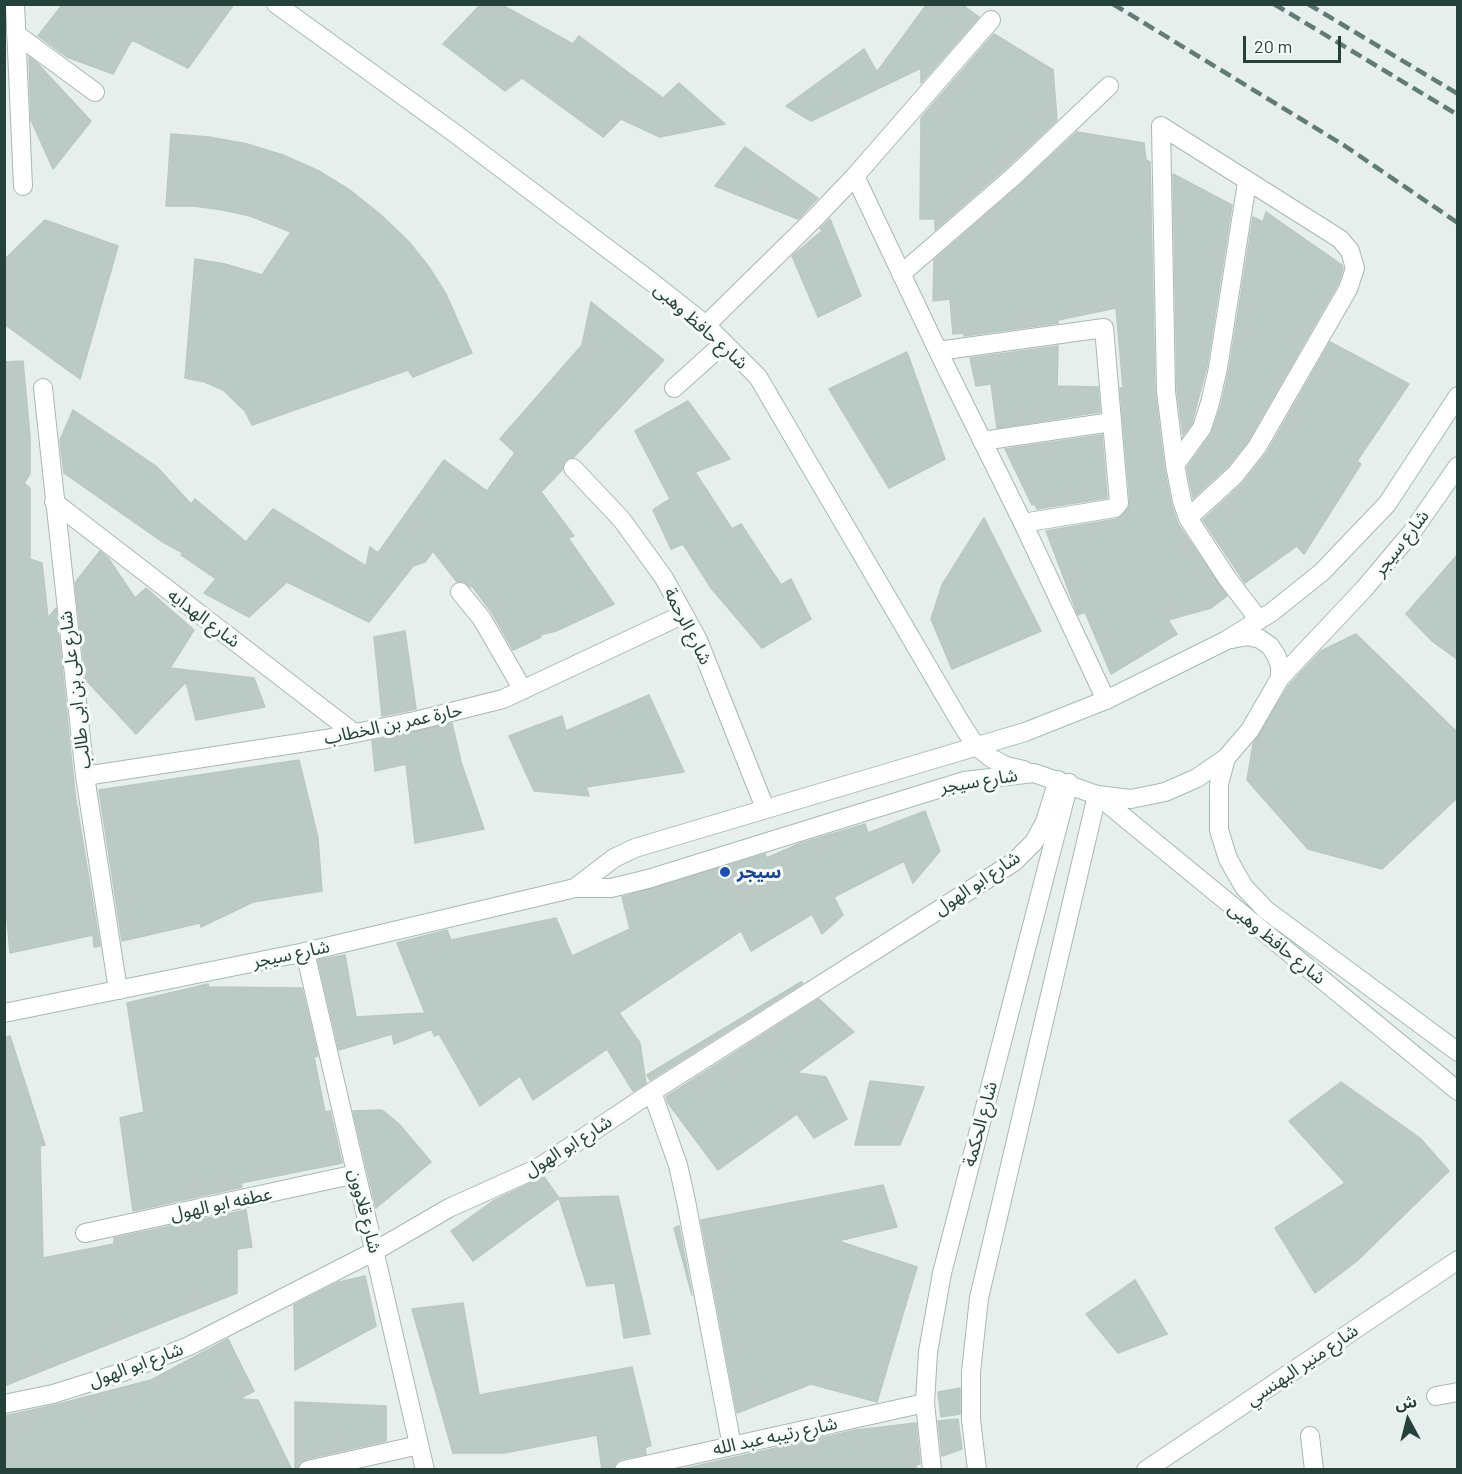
<!DOCTYPE html>
<meta charset="utf-8">
<style>
body{margin:0}
#map{position:relative;width:1462px;height:1474px;overflow:hidden;background:#e6efeb;font-family:Barlow,"Noto Sans Arabic",sans-serif}
canvas{display:block}
.frame{position:absolute;inset:0;border:6px solid #24423a;pointer-events:none}
.north{position:absolute;left:1378px;top:1390px;width:60px;height:60px;-webkit-text-stroke:4px #f7fbf9;paint-order:stroke;rotate:353deg;font-size:16px;font-weight:700;line-height:24px;text-align:center;color:#24423a}
.north::after{content:'';display:block;margin:auto;width:21px;height:27px;background:#24423a;clip-path:polygon(50% 0,100% 100%,50% 72%,0 100%)}
.scale{position:absolute;left:1243px;top:36px;width:98px;height:27px;box-sizing:border-box;border:3px solid #24423a;border-top:0;padding-left:8px;font-size:18px;line-height:21px;white-space:nowrap;color:#24423a;-webkit-text-stroke:4px #f7fbf9;paint-order:stroke}
</style>
<div id="map">
<canvas width="1462" height="1474"></canvas>
<div class="frame"></div>
<div class="north">ش</div>
<div class="scale">20 m</div>
</div>
<script>
const ctx = document.querySelector('canvas').getContext('2d');
ctx.lineJoin = 'round';
function fillPath(path, color) { ctx.fillStyle = color; ctx.fill(path, 'evenodd'); }
const shape = rows => new Path2D(rows.map(r => 'M' + r).join(''));
function trace(path, color, width, dash) { ctx.strokeStyle = color; ctx.lineWidth = width; ctx.lineCap = dash ? 'butt' : 'round'; ctx.setLineDash(dash || []); ctx.stroke(path); }
function write(font, color, halo, rows, align = 'center') {
  ctx.font = font + ' Barlow,"Noto Sans Arabic",sans-serif'; ctx.lineWidth = 6; ctx.setLineDash([]); ctx.textBaseline = 'middle'; ctx.strokeStyle = halo; ctx.fillStyle = color; for (const [text, x, y, turn = 0] of rows) {
    ctx.save(); ctx.translate(x, y); ctx.rotate((+turn || 0) * Math.PI / 180); ctx.textAlign = isNaN(turn) ? turn : align; if (halo) ctx.strokeText(text, 0, 0); ctx.fillText(text, 0, 0); ctx.restore();
  }
}
const building = shape([
 [63,4,234,4,188,68,132,40,113,74,67,57,38,36,63,4],
 [481,4,500,4,573,44,579,36,663,98,679,83,725,124,660,137,621,119,603,137,522,78,505,91,443,44,481,4],
 [927,4,961,4,979,17,921,83,921,68,811,121,786,106,864,49,877,72,927,4],
 [994,34,1053,70,1057,120,1005,169,935,230,935,219,920,219,921,118,994,34],
 [29,57,37,63,91,121,53,169,31,120,29,57],
 [1077,132,1144,143,1146,160,1150,162,1155,391,1164,467,1171,503,1178,524,1227,596,1211,608,1168,620,1177,634,1111,674,1085,612,1078,615,1046,531,1117,519,1128,509,1130,502,1120,388,1123,388,1116,308,1058,320,1058,323,964,336,964,333,953,334,950,299,933,301,934,260,1020,185,1077,132],
 [171,134,209,137,247,144,283,155,319,171,351,191,381,215,409,242,429,267,446,294,472,353,413,377,408,370,252,425,245,411,223,390,205,382,185,378,195,259,225,264,262,275,291,232,250,216,223,210,194,206,166,206,171,134],
 [745,147,818,198,798,219,715,186,745,147],
 [1173,174,1232,205,1207,366,1192,423,1183,435,1177,390,1173,174],
 [1266,212,1342,265,1343,268,1338,284,1248,441,1227,467,1193,498,1187,468,1211,434,1221,406,1229,370,1253,217,1263,222,1266,212],
 [830,219,861,296,818,317,792,256,823,230,820,229,830,219],
 [45,220,118,246,80,379,4,324,4,260,45,220],
 [591,302,664,360,574,457,565,460,562,470,541,492,574,536,568,538,614,604,556,631,540,635,541,637,513,650,492,613,472,586,470,587,463,581,457,582,433,551,425,562,413,566,369,622,287,582,249,617,204,593,216,579,181,555,183,553,161,541,64,473,60,440,73,410,156,466,191,504,195,499,246,542,273,509,366,566,370,547,378,553,444,460,487,491,515,453,500,439,582,345,591,302],
 [1330,342,1409,384,1357,461,1361,464,1304,554,1297,546,1245,583,1203,520,1243,483,1266,454,1330,342],
 [1058,346,1057,386,1098,387,1100,412,997,428,991,384,976,386,970,358,1058,346],
 [907,352,945,459,889,488,829,389,907,352],
 [23,361,30,437,30,474,24,483,30,488,30,559,42,563,48,618,56,608,75,794,100,946,94,947,93,935,10,953,4,889,4,362,23,361],
 [688,401,730,459,695,472,732,529,741,524,781,585,791,579,811,619,762,648,711,588,683,544,671,549,653,510,670,499,635,431,688,401],
 [1102,435,1107,498,1037,509,1035,504,1032,505,1005,449,1102,435],
 [984,518,1041,631,952,669,931,619,942,585,984,518],
 [100,551,108,558,135,598,146,588,194,630,170,668,254,678,265,707,196,720,186,682,136,734,86,680,75,583,100,551],
 [1458,554,1458,660,1432,641,1406,614,1458,554],
 [405,631,416,709,382,716,374,637,405,631],
 [1356,634,1458,733,1458,797,1382,869,1308,849,1247,780,1253,744,1289,685,1321,651,1356,634],
 [649,695,684,772,586,787,589,796,534,791,509,736,562,716,566,731,649,695],
 [452,723,461,762,484,829,415,843,406,764,375,771,372,741,452,723],
 [299,760,318,838,322,891,253,902,201,927,200,923,122,941,99,790,299,760],
 [925,811,940,851,913,883,904,861,834,897,843,915,822,934,812,914,751,951,741,931,619,1013,640,1043,646,1083,633,1091,607,1049,533,1100,520,1076,480,1106,439,1034,434,1036,432,1029,394,1044,392,1034,339,1050,318,960,345,955,356,1017,425,1013,397,943,447,930,451,940,556,918,572,956,630,929,622,897,765,854,767,858,801,843,865,824,868,833,925,811],
 [801,982,803,983,650,1080,647,1075,801,982],
 [208,984,209,987,302,988,318,1056,314,1057,325,1112,330,1111,342,1163,241,1183,242,1187,133,1211,120,1118,144,1112,127,1003,208,984],
 [819,999,854,1032,797,1073,826,1077,847,1119,814,1138,797,1114,718,1170,668,1103,666,1097,819,999],
 [10,1036,45,1145,40,1146,43,1258,114,1244,114,1238,246,1210,252,1247,237,1249,237,1293,4,1386,4,1037,10,1036],
 [870,1081,924,1087,900,1145,855,1145,870,1081],
 [1341,1082,1420,1138,1449,1171,1357,1261,1315,1293,1275,1228,1345,1183,1289,1121,1341,1082],
 [382,1110,399,1124,431,1162,376,1208,353,1111,382,1110],
 [544,1177,559,1198,473,1261,451,1231,493,1201,544,1177],
 [883,1185,897,1227,838,1241,917,1267,877,1402,811,1384,737,1413,701,1220,883,1185],
 [618,1196,650,1334,624,1338,615,1283,587,1286,559,1198,618,1196],
 [679,1226,692,1295,674,1228,679,1226],
 [365,1276,376,1326,295,1370,294,1305,339,1282,365,1276],
 [1135,1280,1167,1334,1118,1353,1086,1314,1135,1280],
 [463,1303,479,1395,632,1367,651,1445,645,1448,646,1454,621,1459,616,1462,613,1470,602,1470,597,1435,504,1453,453,1453,412,1309,463,1303],
 [228,1339,254,1391,239,1399,258,1400,292,1470,4,1470,4,1416,55,1405,151,1380,228,1339],
 [960,1388,960,1414,941,1417,938,1392,960,1388],
 [295,1402,386,1406,386,1441,306,1459,300,1462,297,1470,295,1470,295,1402],
 [958,1419,962,1449,942,1456,938,1421,958,1419],
 [916,1423,920,1464,916,1465,916,1470,678,1470,856,1430,916,1423]
]);
fillPath(building, '#bbcac4');
trace(building, '#b8c9c2', 1.5);
const minor = shape([
 [15,4,23,186],
 [16,34,95,92],
 [1161,126,1340,239,1350,251,1355,268,1348,289,1257,447,1235,475,1188,518],
 [1161,126,1166,391,1175,465,1182,501,1188,518,1227,578,1259,620],
 [855,176,938,351,1023,523,1106,700],
 [901,274,1013,177,1109,86],
 [706,325,817,216,855,176,991,20],
 [938,351,1104,328,1119,503,1115,508,1023,523],
 [43,388,85,776,118,990],
 [674,388,724,343],
 [982,441,1112,422],
 [1175,465,1202,428,1210,403,1218,368,1247,182],
 [573,468,622,520,664,578,698,640,765,808],
 [54,502,354,733],
 [460,592,482,619,523,690],
 [85,776,326,739,415,721,503,699,684,614],
 [305,952,425,1470],
 [652,1092,678,1165,686,1201,732,1446],
 [85,1233,356,1174],
 [1436,1396,1458,1392],
 [4,1404,53,1394,123,1372,189,1346,375,1251,449,1208,538,1168,652,1092,1014,862,1034,842,1045,822,1058,780],
 [1310,1436,1314,1470],
 [308,1470,419,1445],
 [624,1470,925,1403],
 [1146,1470,1458,1260]
]);
const tertiary = shape([
 [932,1470,925,1403,928,1352,942,1273,1069,783],
 [977,1470,971,1420,971,1372,979,1298,1097,795]
]);
const secondary = shape([
 [276,4,453,132,653,283,706,325,758,377,962,725,976,746,991,758,1006,766,1024,770],
 [1232,639,1248,636,1260,639,1270,646,1276,655,1280,666,1280,678],
 [1226,758,1219,784,1219,830,1228,859,1244,887,1266,910,1458,1052],
 [1097,795,1458,1091],
 [575,888,614,858,635,848,1025,732,1106,700,1225,641,1272,612,1322,572,1387,504,1458,396],
 [4,1013,305,952,575,888,611,888,648,879,964,781,1034,773,1097,795,1131,799,1165,792,1197,778,1226,758,1250,730,1280,678,1364,589,1412,532,1458,466]
]);
trace(minor, '#a8b8b2', 20);
trace(tertiary, '#a8b8b2', 20);
trace(secondary, '#a4bbb3', 20);
trace(minor, '#fff', 18);
trace(tertiary, '#fff', 18);
trace(secondary, '#fff', 18);
trace(shape([
 [1113,4,1345,146,1458,223],
 [1274,4,1458,115],
 [1308,4,1458,94]
]), '#5f7d75', 4.5, [12, 6]);
for (const [x, y, r, color] of [
 [725,872,6,"#1a4fb4"]
]) { const dot = new Path2D(); dot.arc(x, y, r, 0, 2 * Math.PI); ctx.fillStyle = color; ctx.fill(dot); trace(dot, '#f7fbf9', 2); }
write('18px', '#24423a', '#f7fbf9', [
 ["شارع حافظ وهبى",701,326,42],
 ["شارع سيجر",1401,543,-52],
 ["شارع الهدايه",204,618,37],
 ["شارع الرحمة",688,626,63],
 ["شارع على بن ابى طالب",75,690,-97],
 ["حارة عمر بن الخطاب",393,724,-12],
 ["شارع سيجر",979,781,-9],
 ["شارع ابو الهول",977,883,-34],
 ["شارع حافظ وهبى",1277,943,39],
 ["شارع سيجر",291,954,-12],
 ["شارع الحكمة",980,1124,-75],
 ["شارع ابو الهول",568,1146,-32],
 ["عطفه ابو الهول",221,1204,-12],
 ["شارع قلاوون",365,1211,76],
 ["شارع ابو الهول",136,1365,-20],
 ["شارع منير البهنسي",1302,1365,-34],
 ["شارع رتيبه عبد الله",775,1436,-12]
]);
write('bold 18px', '#164399', '#f7fbf9', [
 ["سيجر",737,872]
], 'left');
</script>
